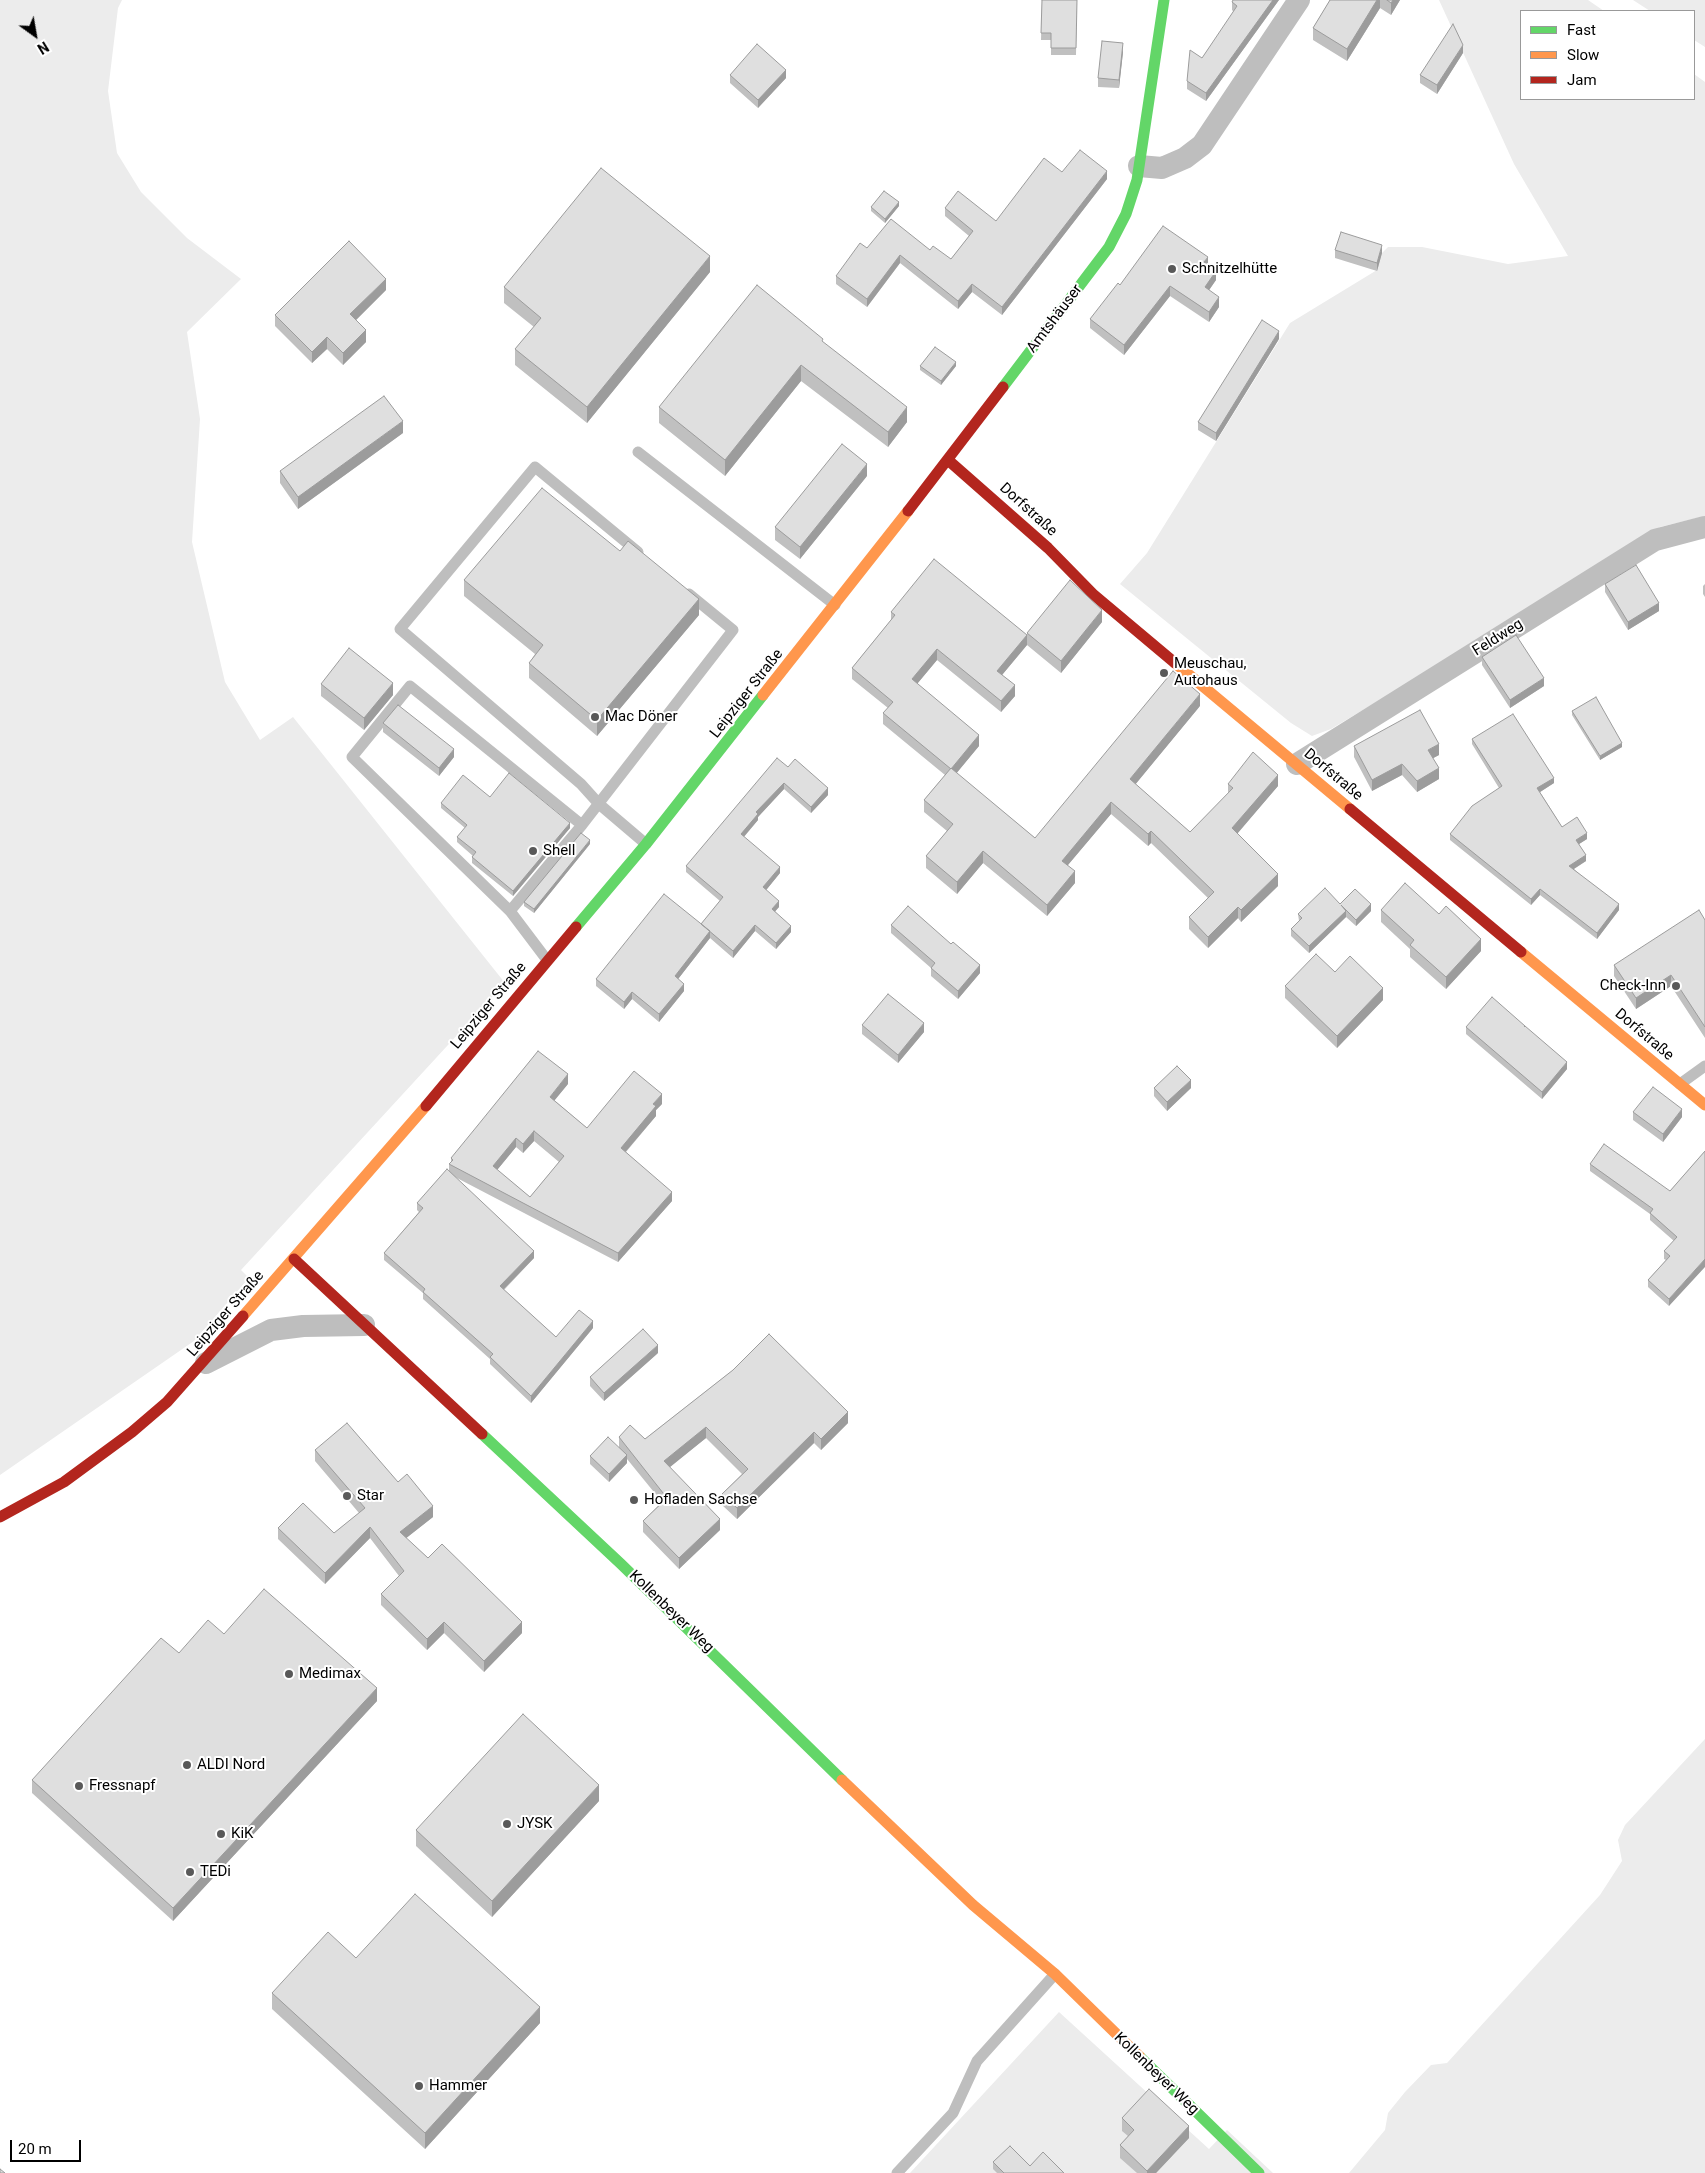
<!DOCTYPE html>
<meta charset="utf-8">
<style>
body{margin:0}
#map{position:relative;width:1705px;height:2173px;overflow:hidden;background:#fff;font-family:Roboto,sans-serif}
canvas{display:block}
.legend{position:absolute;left:1520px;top:10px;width:175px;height:90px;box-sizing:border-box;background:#fff;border:1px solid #999;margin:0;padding:6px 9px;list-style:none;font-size:15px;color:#000}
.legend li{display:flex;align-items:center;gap:10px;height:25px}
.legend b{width:25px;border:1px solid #999}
.north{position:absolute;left:10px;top:10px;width:50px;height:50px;-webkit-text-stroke:4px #fff;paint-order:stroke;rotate:148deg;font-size:14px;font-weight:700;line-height:20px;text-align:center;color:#000}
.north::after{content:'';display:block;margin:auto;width:18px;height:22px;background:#000;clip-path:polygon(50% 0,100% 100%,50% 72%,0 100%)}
.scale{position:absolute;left:10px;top:2140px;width:71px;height:22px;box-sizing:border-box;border:2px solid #000;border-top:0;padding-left:6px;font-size:15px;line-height:18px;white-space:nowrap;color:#000;-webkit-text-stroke:4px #fff;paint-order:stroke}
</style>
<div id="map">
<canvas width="1705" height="2173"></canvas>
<ul class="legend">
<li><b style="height:6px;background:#63d668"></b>Fast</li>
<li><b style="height:6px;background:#ff974d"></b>Slow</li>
<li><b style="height:6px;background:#b3261e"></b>Jam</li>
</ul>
<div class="north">N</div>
<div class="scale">20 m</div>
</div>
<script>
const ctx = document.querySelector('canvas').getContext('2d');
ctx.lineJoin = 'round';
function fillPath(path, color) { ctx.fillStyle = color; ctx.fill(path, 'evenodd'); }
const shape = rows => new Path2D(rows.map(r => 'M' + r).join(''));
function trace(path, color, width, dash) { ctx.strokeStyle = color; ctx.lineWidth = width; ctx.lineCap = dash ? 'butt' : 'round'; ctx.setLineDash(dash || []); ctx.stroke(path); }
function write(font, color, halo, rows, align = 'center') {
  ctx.font = font + ' Roboto,sans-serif'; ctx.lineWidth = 4; ctx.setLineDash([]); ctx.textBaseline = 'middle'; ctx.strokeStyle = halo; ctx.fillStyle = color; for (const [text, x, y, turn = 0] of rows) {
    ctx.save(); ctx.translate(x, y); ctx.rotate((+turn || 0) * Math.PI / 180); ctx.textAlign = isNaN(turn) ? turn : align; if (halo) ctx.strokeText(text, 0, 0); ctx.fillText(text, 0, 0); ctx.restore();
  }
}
fillPath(shape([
 [0,0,122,0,118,8,108,91,117,153,141,192,187,238,241,279,187,332,200,419,192,542,225,682,260,740,293,717,505,983,241,1270,249,1278,194,1341,0,1475],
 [1439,0,1588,0,1604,11,1521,11,1521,99,1694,99,1694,74,1705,82,1705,516,1660,527,1475,643,1331,729,1312,736,1291,723,1120,584,1147,553,1290,323,1377,270,1382,253,1388,247,1422,247,1508,264,1568,256,1514,164],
 [1633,0,1705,0,1705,47,1694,40,1694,11,1650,11],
 [1705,1739,1705,2173,1349,2173,1385,2130,1388,2113,1405,2092,1431,2065,1447,2063,1600,1895,1622,1861,1618,1840,1625,1825],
 [1059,2012,1209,2149,1227,2130,1273,2173,910,2173]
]), '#ececec');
trace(shape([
 [638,452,835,605],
 [638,552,535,467,400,629,581,784,599,804,646,844],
 [510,911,582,825],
 [547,960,510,911,352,757,410,686,582,825,733,630,689,594],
 [1680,1084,1705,1066],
 [897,2173,953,2113,977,2061,1055,1974]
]), '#bebebe', 11);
trace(shape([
 [1139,166,1162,168,1185,158,1202,145,1299,0],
 [1297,764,1655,540,1705,527],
 [206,1363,271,1330,303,1326,364,1325]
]), '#bebebe', 22);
trace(shape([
 [1003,387,1109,247,1126,214,1137,180,1164,0],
 [576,927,646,844,763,695],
 [482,1434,621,1564,842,1780],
 [1140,2057,1259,2173]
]), '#63d668', 11);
trace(shape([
 [1175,663,1350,809],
 [763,695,908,511],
 [1521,952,1705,1105],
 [243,1316,426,1106],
 [842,1780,973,1905,1055,1974,1140,2057]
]), '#ff974d', 11);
trace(shape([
 [948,460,1048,548,1094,595,1175,663],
 [908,511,1003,387],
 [1350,809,1521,952],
 [426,1106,576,927],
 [294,1259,482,1434],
 [0,1517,64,1482,132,1432,167,1402,243,1316]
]), '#b3261e', 11);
fillPath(shape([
 [1042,0,1077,0,1076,55,1051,55,1051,40,1041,40],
 [1279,0,1206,101,1187,89,1187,81,1234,12,1232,10,1232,2],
 [1330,0,1400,0,1391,15,1380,8,1347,61,1313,40,1313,28],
 [1123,52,1119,88,1098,87,1098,78],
 [1463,53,1437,94,1420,83,1420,75],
 [730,75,786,78,758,108,730,83],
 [1062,172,1107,179,1002,315,972,292,958,309,900,263,867,307,836,284,836,276,867,248,930,250,951,259,969,236,945,216,945,208,996,221],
 [899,206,885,223,871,211,871,207],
 [1335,250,1382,253,1377,271,1335,258],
 [1208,265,1216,280,1209,290,1219,307,1209,322,1170,296,1124,355,1090,328,1090,319,1120,285],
 [710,272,587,423,515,365,515,349,534,327,504,303,504,287],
 [386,290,356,320,366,342,343,365,327,349,312,363,275,326,275,315],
 [1279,339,1216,441,1198,430,1198,422],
 [823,342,907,422,888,447,801,381,725,476,659,423,659,407],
 [920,366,956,366,941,385,920,370],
 [403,433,298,509,280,483,280,471],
 [867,476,800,559,775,540,775,527],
 [620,551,699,615,597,736,529,678,529,663,535,654,464,596,464,580],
 [1605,584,1659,611,1628,630,1605,592],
 [1705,584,1705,597,1703,594,1703,586],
 [891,612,1027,635,1027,633,1102,622,1061,673,1027,645,1002,675,1015,696,1001,712,937,660,917,684,979,746,956,773,1035,838,1200,706,1135,784,1190,832,1228,794,1228,784,1278,786,1237,833,1278,886,1241,922,1238,918,1208,948,1189,929,1189,917,1208,898,1151,843,1148,846,1111,814,1068,865,1075,883,1047,916,983,863,957,894,926,868,926,856,947,831,924,812,924,800,945,775,883,724,883,713,888,708,852,679,852,668,891,620],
 [1482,657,1544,686,1510,708,1482,665],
 [321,684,393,695,364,730,321,696],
 [1572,711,1622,747,1600,760,1572,715],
 [383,723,454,757,439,776,383,732],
 [1472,739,1554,783,1540,792,1562,827,1587,839,1579,844,1586,861,1574,869,1619,910,1597,939,1540,895,1531,905,1450,840,1450,834,1499,788,1472,744],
 [1354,746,1439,755,1433,758,1439,779,1417,792,1402,775,1372,791,1354,757],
 [788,767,828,795,811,813,784,789,758,817,758,820,744,837,780,873,766,890,779,907,775,911,791,932,776,949,755,931,733,958,710,938,678,979,684,991,659,1022,632,999,624,1009,596,986,596,979,701,924,720,901,686,872,686,866],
 [490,797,570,828,513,896,472,863,472,857,473,856,457,842,457,837,465,828,441,808,441,803],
 [590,844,534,913,524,906,524,902],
 [1340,904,1371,911,1356,926,1346,917,1309,953,1291,936,1291,929,1299,921,1298,914],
 [1381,910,1439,914,1481,951,1446,989,1410,957,1410,949,1381,922],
 [1705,920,1705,1038,1671,986,1636,1009,1614,976,1614,965],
 [891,925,951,944,980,973,958,999,931,976,931,968,891,933],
 [1335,972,1383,1000,1337,1048,1285,998,1285,986],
 [862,1025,924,1032,898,1063,862,1034],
 [1466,1027,1567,1069,1542,1099,1466,1034],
 [568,1084,554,1100,587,1128,662,1104,656,1110,656,1116,626,1152,672,1201,618,1262,455,1177,534,1258,504,1290,556,1337,593,1328,531,1403,490,1364,490,1359,423,1299,423,1293,384,1260,384,1253,419,1212,417,1210,417,1203,449,1171,449,1164,451,1162,451,1158],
 [534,1141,559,1162,530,1197,497,1170,516,1147,523,1153],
 [1154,1088,1191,1088,1167,1111,1154,1096],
 [1633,1112,1682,1117,1663,1142,1633,1120],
 [1705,1151,1669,1306,1648,1287,1648,1280,1666,1260,1664,1259,1664,1251,1674,1241,1650,1220,1650,1214,1590,1171,1590,1164,1670,1191],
 [658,1353,604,1401,590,1386,590,1377],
 [733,1370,848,1423,821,1450,814,1443,737,1519,722,1505,722,1494,742,1474,706,1438,669,1467,720,1530,679,1569,643,1532,643,1521,662,1502,627,1459,627,1463,609,1482,590,1464,590,1456,619,1447,619,1437,645,1439],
 [315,1450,398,1482,433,1517,406,1538,428,1558,522,1633,484,1672,444,1633,427,1650,381,1605,381,1594,399,1576,370,1538,325,1584,278,1539,278,1528,334,1533,359,1513,315,1461],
 [224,1634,377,1701,173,1921,32,1793,32,1780,179,1653],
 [599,1801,492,1917,416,1846,416,1830],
 [356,1958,540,2023,425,2149,272,2009,272,1993],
 [1122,2118,1189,2138,1156,2173,1137,2173,1120,2158,1120,2145,1128,2136,1122,2131],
 [993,2162,1030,2166,1064,2173,997,2173,993,2169]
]), '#c0c0c0');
fillPath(shape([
 [1273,0,1279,0,1206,101,1206,93],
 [1377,0,1380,0,1380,8,1347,61,1347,49],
 [1393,0,1400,0,1391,15,1391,3],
 [1123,43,1123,52,1119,88,1119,80],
 [1463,45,1463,53,1437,94,1437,85],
 [786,70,786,78,758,108,758,100],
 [1107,171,1107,179,1002,315,1002,307],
 [899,202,899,206,885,223,885,219],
 [1382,245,1382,253,1377,271,1377,263],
 [900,255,900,263,867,307,867,299],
 [710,256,710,272,587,423,587,407],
 [1208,257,1208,267,1204,262],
 [1216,271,1216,280,1205,296,1205,287],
 [386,279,386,290,350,326,350,314],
 [972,284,972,292,958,309,958,301],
 [1170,286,1170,296,1124,355,1124,345],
 [1219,297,1219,307,1209,322,1209,312],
 [366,330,366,342,343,365,343,353],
 [1279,331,1279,339,1216,441,1216,433],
 [327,337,327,349,312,363,312,352],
 [956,362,956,366,941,385,941,381],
 [801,365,801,381,725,476,725,460],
 [907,407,907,422,888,447,888,432],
 [403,421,403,433,298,509,298,497],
 [867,464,867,476,800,559,800,547],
 [699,599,699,615,597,736,597,720],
 [1659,603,1659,611,1628,630,1628,622],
 [1102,610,1102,622,1061,673,1061,661],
 [1027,635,1027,645,997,681,997,671],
 [937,649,937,660,912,690,912,679],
 [1544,678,1544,686,1510,708,1510,700],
 [393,683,393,695,364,730,364,718],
 [1015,685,1015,696,1001,712,1001,701],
 [1200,694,1200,706,1130,791,1130,779],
 [979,735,979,746,951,780,951,769],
 [1622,743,1622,747,1600,760,1600,756],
 [1439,744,1439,755,1428,761,1428,750],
 [454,749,454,757,439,776,439,768],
 [1402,764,1402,775,1372,791,1372,780],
 [1439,768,1439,779,1417,792,1417,781],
 [1278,775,1278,786,1232,840,1232,828],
 [1554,778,1554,783,1537,794,1537,788],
 [784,783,784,789,758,817,758,820,741,840,741,834,756,812],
 [828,788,828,795,811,813,811,807],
 [1111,802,1111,814,1062,872,1062,861],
 [570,823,570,828,513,896,513,891],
 [1151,831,1151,843,1148,846,1148,834],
 [1587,833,1587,839,1576,846,1576,840],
 [590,840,590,844,534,913,534,909],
 [983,851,983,863,957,894,957,882],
 [1586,855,1586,861,1569,872,1569,866],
 [780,867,780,873,763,894,763,887],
 [1075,871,1075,883,1047,916,1047,905],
 [1278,874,1278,886,1241,922,1241,910],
 [1540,889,1540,895,1531,905,1531,899],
 [779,901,779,907,772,915,772,909],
 [1371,904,1371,911,1356,926,1356,920],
 [1619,904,1619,910,1597,939,1597,933],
 [1238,907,1238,918,1208,948,1208,937],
 [1346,911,1346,917,1309,953,1309,946],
 [755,925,755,931,733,958,733,951],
 [791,926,791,932,776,949,776,943],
 [710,931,710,938,675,983,675,976],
 [1481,939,1481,951,1446,989,1446,977],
 [980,965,980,973,958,999,958,991],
 [1671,975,1671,986,1636,1009,1636,998],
 [684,984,684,991,659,1022,659,1014],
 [1383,988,1383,1000,1337,1048,1337,1036],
 [632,992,632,999,624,1009,624,1002],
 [924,1023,924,1032,898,1063,898,1055],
 [1567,1062,1567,1069,1542,1099,1542,1092],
 [568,1074,568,1084,550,1106,550,1097],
 [1191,1080,1191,1088,1167,1111,1167,1102],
 [662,1094,662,1104,656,1110,656,1116,621,1157,621,1148,653,1104],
 [1682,1109,1682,1117,1663,1142,1663,1134],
 [534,1131,534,1141,523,1153,523,1144],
 [516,1138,516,1147,493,1175,493,1166],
 [672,1192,672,1201,618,1262,618,1253],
 [534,1251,534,1258,500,1293,500,1286],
 [1705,1259,1705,1267,1669,1306,1669,1299],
 [593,1321,593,1328,531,1403,531,1396],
 [658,1345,658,1353,604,1401,604,1393],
 [848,1412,848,1423,821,1450,821,1439],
 [706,1427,706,1438,664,1472,664,1461],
 [814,1432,814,1443,737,1519,737,1508],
 [627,1455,627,1463,609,1482,609,1474],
 [433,1506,433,1517,400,1543,400,1532],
 [720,1519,720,1530,679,1569,679,1558],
 [370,1527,370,1538,325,1584,325,1573],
 [444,1622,444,1633,427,1650,427,1639],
 [522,1622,522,1633,484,1672,484,1661],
 [377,1688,377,1701,173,1921,173,1908],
 [599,1785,599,1801,492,1917,492,1901],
 [540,2007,540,2023,425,2149,425,2133],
 [1189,2126,1189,2138,1156,2173,1147,2173,1147,2171]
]), '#9c9c9c');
const building = shape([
 [1042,0,1077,0,1076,48,1051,48,1051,33,1041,33,1042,0],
 [1233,0,1273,0,1206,93,1187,81,1190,50,1202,58,1237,6,1232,2,1233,0],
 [1330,0,1377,0,1347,49,1313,28,1330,0],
 [1387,0,1393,0,1391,3,1387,0],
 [1453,24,1463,45,1437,85,1420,75,1453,24],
 [1102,41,1123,43,1119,80,1098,78,1102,41],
 [757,44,786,70,758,100,730,75,757,44],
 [1080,150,1107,171,1002,307,972,284,958,301,900,255,867,299,836,276,860,243,867,248,891,219,930,250,933,246,951,259,973,231,945,208,958,191,996,221,1044,158,1062,172,1080,150],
 [601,168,710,256,587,407,515,349,541,318,504,287,601,168],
 [884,191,899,202,885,219,871,207,884,191],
 [1163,226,1208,257,1204,262,1216,271,1205,287,1219,297,1209,312,1170,286,1124,345,1090,319,1118,283,1120,285,1163,226],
 [1341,232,1382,245,1377,263,1335,250,1341,232],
 [349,241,386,279,350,314,366,330,343,353,327,337,312,352,275,315,349,241],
 [757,285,823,339,822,341,907,407,888,432,801,365,725,460,659,407,757,285],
 [1262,320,1279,331,1216,433,1198,422,1262,320],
 [935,347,956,362,941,381,920,366,935,347],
 [384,396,403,421,298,497,280,471,384,396],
 [842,444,867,464,800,547,775,527,842,444],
 [542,488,620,551,628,541,699,599,597,720,529,663,543,645,464,580,542,488],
 [934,559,1027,635,997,671,1015,685,1001,701,937,649,912,679,979,735,951,769,883,713,893,702,852,668,895,615,891,612,934,559],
 [1636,565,1659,603,1628,622,1605,584,1636,565],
 [1070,580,1102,610,1061,661,1027,633,1070,580],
 [1516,635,1544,678,1510,700,1482,657,1516,635],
 [349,648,393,683,364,718,321,684,349,648],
 [1173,671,1200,694,1130,779,1190,832,1233,788,1228,784,1253,752,1278,775,1232,828,1278,874,1241,910,1238,907,1208,937,1189,917,1214,892,1151,831,1148,834,1111,802,1062,861,1075,871,1047,905,983,851,957,882,926,856,953,824,924,800,951,768,1035,838,1173,671],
 [1596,697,1622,743,1600,756,1572,711,1596,697],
 [398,705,454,749,439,768,383,723,398,705],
 [1420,710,1439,744,1428,750,1439,768,1417,781,1402,764,1372,780,1354,746,1420,710],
 [1513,714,1554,778,1537,788,1562,827,1577,817,1587,833,1576,840,1586,855,1569,866,1619,904,1597,933,1540,889,1531,899,1450,834,1472,806,1502,786,1472,739,1513,714],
 [777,758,788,767,795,759,828,788,811,807,784,783,756,812,758,814,741,834,780,867,763,887,779,901,772,909,791,926,776,943,755,925,733,951,701,924,723,897,686,866,777,758],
 [509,773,570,823,513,891,472,857,476,852,457,837,467,825,441,803,463,775,490,797,509,773],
 [581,833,590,840,534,909,524,902,581,833],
 [1405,883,1439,914,1446,906,1481,939,1446,977,1410,945,1414,940,1381,910,1405,883],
 [1325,888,1340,904,1355,889,1371,904,1356,920,1341,905,1346,911,1309,946,1291,929,1302,918,1298,914,1325,888],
 [664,894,710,931,675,976,684,984,659,1014,632,992,624,1002,596,979,664,894],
 [908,906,951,944,953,942,980,965,958,991,931,968,935,963,891,925,908,906],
 [1699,910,1705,920,1705,1027,1671,975,1636,998,1614,965,1699,910],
 [1316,954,1335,972,1350,956,1383,988,1337,1036,1285,986,1316,954],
 [888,994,924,1023,898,1055,862,1025,888,994],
 [1492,997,1525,1026,1524,1027,1525,1026,1567,1062,1542,1092,1466,1027,1492,997],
 [538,1051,568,1074,550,1097,587,1128,634,1071,662,1094,653,1104,656,1106,621,1148,672,1192,618,1253,449,1164,453,1160,451,1158,478,1125,538,1051],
 [534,1131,564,1156,530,1197,493,1166,516,1138,523,1144,534,1131],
 [1177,1066,1191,1080,1167,1102,1154,1088,1177,1066],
 [1653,1087,1682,1109,1663,1134,1633,1112,1653,1087],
 [1604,1144,1670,1191,1705,1151,1705,1259,1669,1299,1648,1280,1670,1256,1664,1251,1677,1237,1650,1213,1653,1209,1590,1164,1604,1144],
 [447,1169,534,1251,500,1286,556,1337,579,1310,593,1321,531,1396,490,1357,493,1354,423,1292,425,1289,384,1253,423,1208,417,1203,447,1169],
 [643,1329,658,1345,604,1393,590,1377,643,1329],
 [769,1334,848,1412,821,1439,814,1432,737,1508,722,1494,748,1469,706,1427,664,1461,720,1519,679,1558,643,1521,667,1498,619,1437,630,1425,645,1439,733,1370,769,1334],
 [347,1423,398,1482,407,1474,433,1506,400,1532,428,1558,442,1544,522,1622,484,1661,444,1622,427,1639,381,1594,404,1571,370,1527,325,1573,278,1528,303,1503,334,1533,365,1508,315,1450,347,1423],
 [608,1437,627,1455,609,1474,590,1456,608,1437],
 [264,1589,377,1688,173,1908,32,1780,161,1638,179,1653,208,1620,224,1634,264,1589],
 [523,1714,599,1785,492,1901,416,1830,523,1714],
 [415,1894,540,2007,425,2133,272,1993,328,1932,356,1958,415,1894],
 [1149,2089,1189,2126,1147,2171,1120,2145,1134,2130,1122,2118,1149,2089],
 [1010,2146,1030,2166,1043,2152,1064,2173,1004,2173,993,2162,1010,2146],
 [0,2169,5,2173,0,2173,0,2169]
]);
fillPath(building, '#dfdfdf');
trace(building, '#9c9c9c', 1);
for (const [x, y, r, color] of [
 [1172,269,5,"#595959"],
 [1164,673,5,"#595959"],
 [595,717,5,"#595959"],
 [533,851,5,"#595959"],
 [1676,986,5,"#595959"],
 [347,1496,5,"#595959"],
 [634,1500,5,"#595959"],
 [289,1674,5,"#595959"],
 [187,1765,5,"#595959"],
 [79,1786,5,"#595959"],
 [507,1824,5,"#595959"],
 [221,1834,5,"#595959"],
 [190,1872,5,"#595959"],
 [419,2086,5,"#595959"]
]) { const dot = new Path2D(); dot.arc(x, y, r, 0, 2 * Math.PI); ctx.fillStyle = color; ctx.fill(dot); trace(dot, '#fff', 2); }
write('15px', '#000', '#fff', [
 ["Schnitzelhütte",1182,269],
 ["Meuschau,",1174,664],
 ["Autohaus",1174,681],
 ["Mac Döner",605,717],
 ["Shell",543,851],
 ["Check-Inn",1666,986,"right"],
 ["Star",357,1496],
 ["Hofladen Sachse",644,1500],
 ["Medimax",299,1674],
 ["ALDI Nord",197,1765],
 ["Fressnapf",89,1786],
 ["JYSK",517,1824],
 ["KiK",231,1834],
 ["TEDi",200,1872],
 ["Hammer",429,2086]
], 'left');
write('15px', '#000', '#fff', [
 ["Amtshäuser",1055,319,-53],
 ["Dorfstraße",1028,510,42],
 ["Feldweg",1498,638,-32],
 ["Leipziger Straße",747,694,-52],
 ["Dorfstraße",1333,775,40],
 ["Leipziger Straße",489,1006,-50],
 ["Dorfstraße",1644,1035,40],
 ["Leipziger Straße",226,1314,-49],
 ["Kollenbeyer Weg",671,1612,44],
 ["Kollenbeyer Weg",1156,2074,44]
]);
</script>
